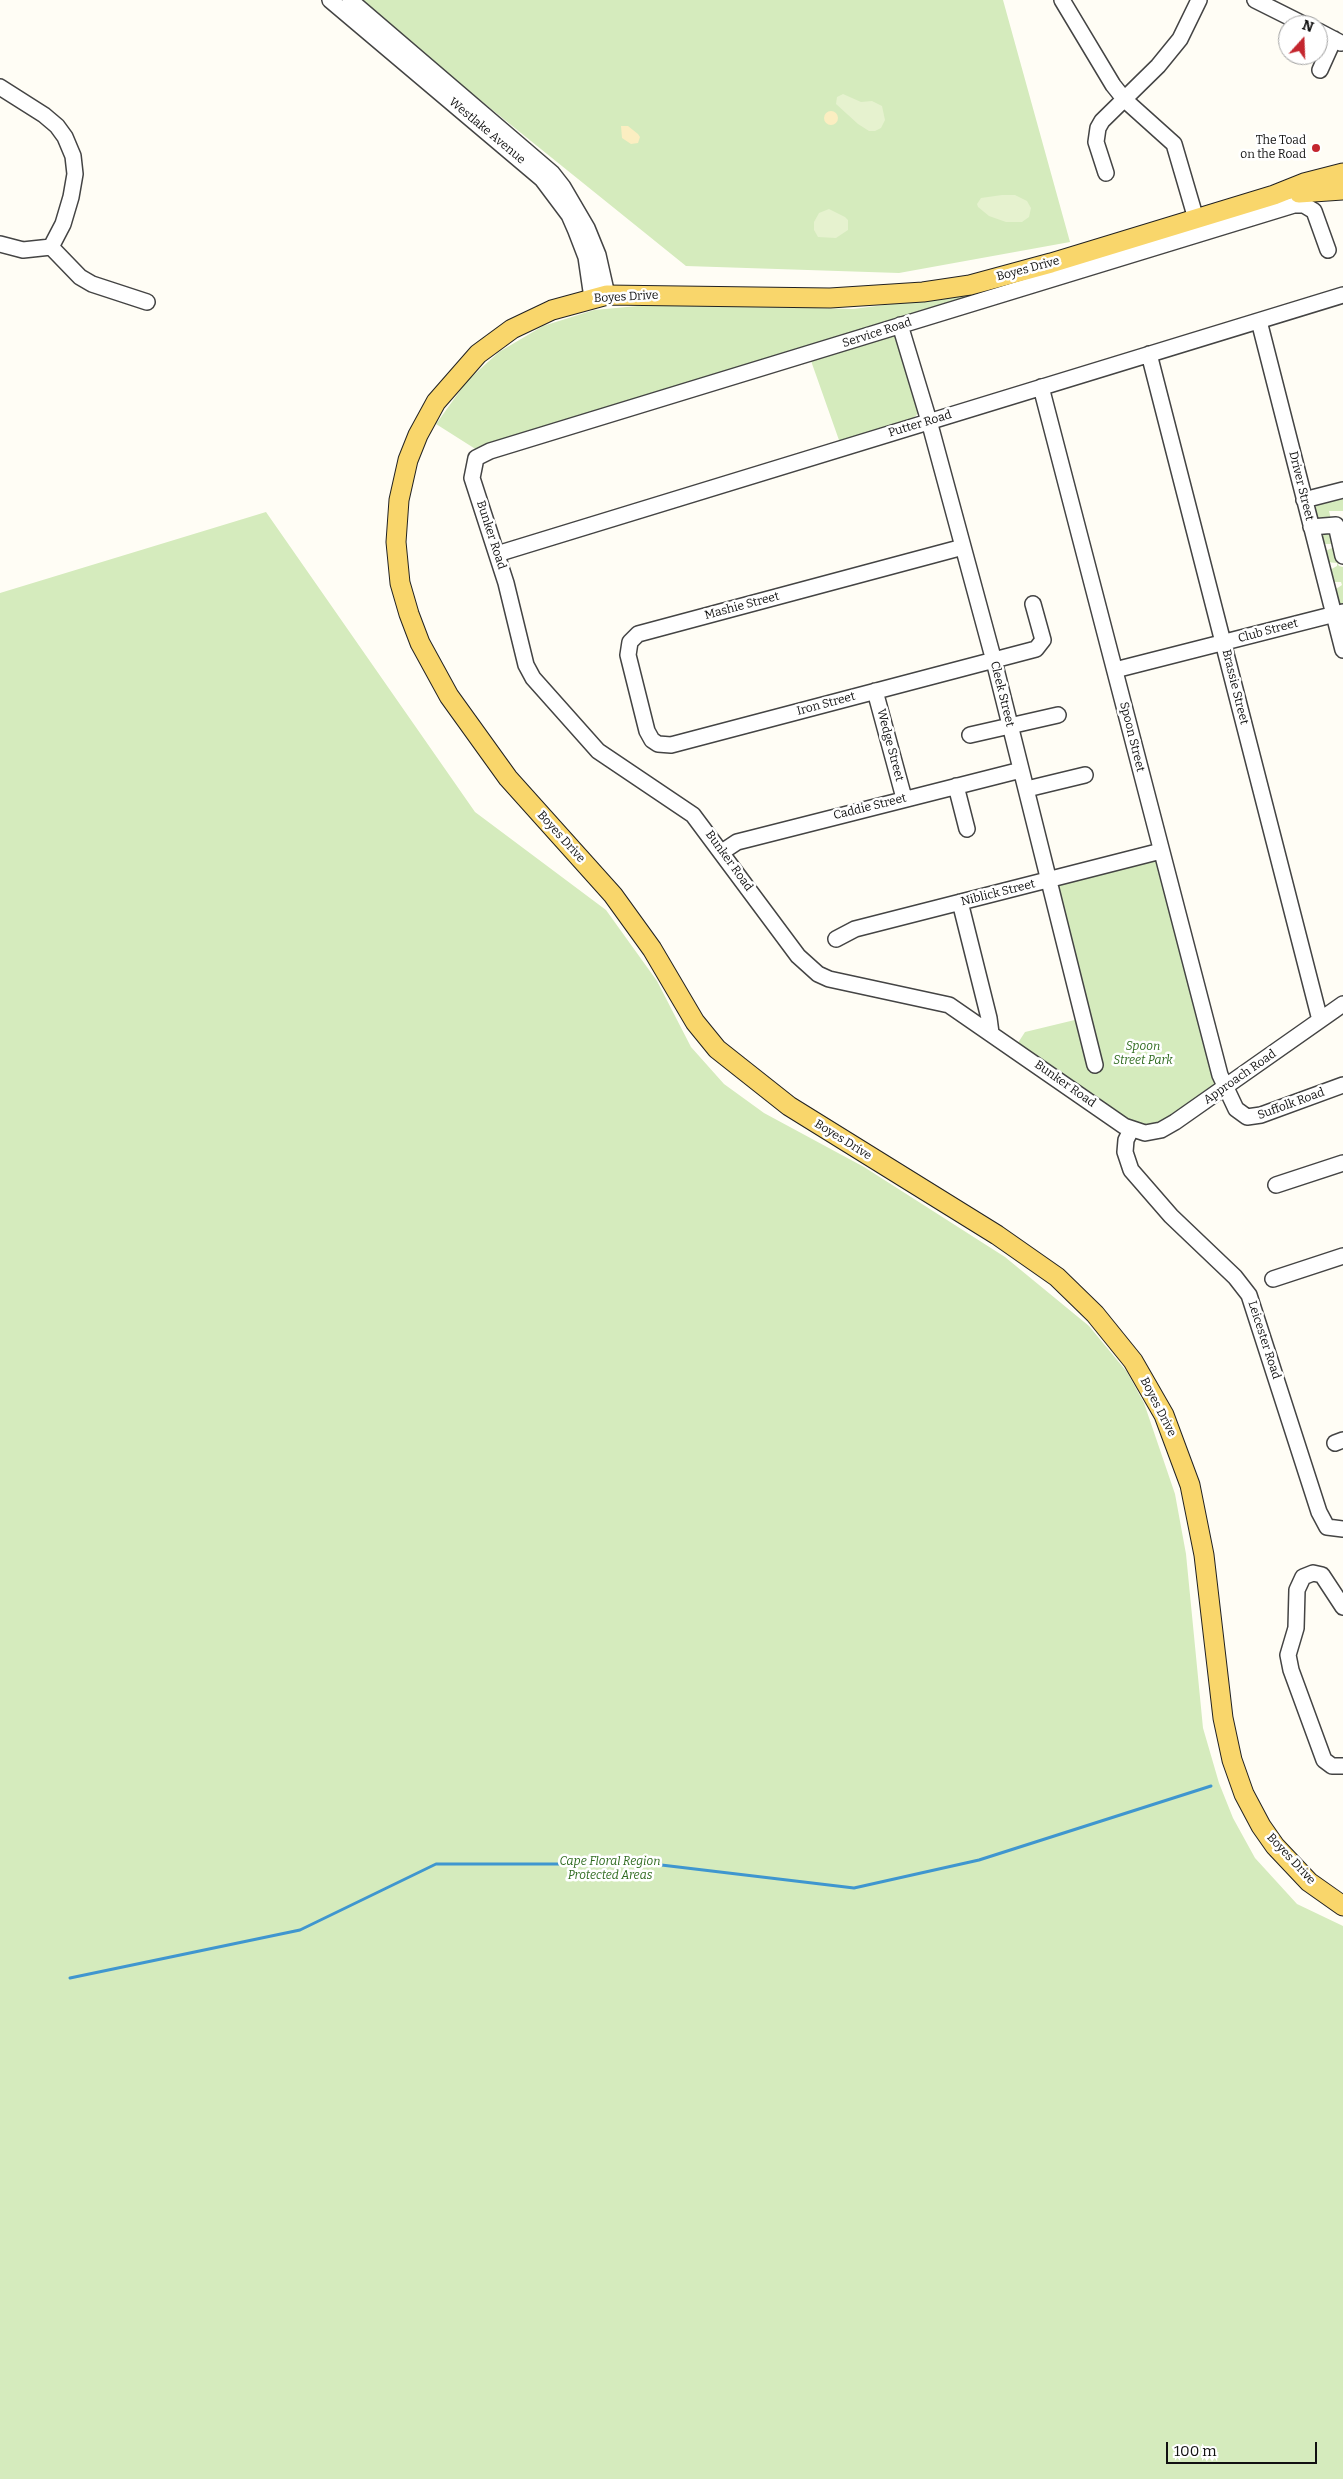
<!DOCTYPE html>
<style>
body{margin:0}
#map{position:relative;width:1343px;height:2479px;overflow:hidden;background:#fffdf5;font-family:Bitter,serif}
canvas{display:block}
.north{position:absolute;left:1278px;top:15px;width:50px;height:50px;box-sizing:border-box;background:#fff;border:1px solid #a0a0a0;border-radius:50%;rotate:20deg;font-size:14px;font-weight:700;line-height:20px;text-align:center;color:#111}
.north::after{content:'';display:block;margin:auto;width:18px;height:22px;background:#c4262e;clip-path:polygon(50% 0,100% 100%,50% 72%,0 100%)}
.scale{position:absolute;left:1166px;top:2442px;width:151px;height:22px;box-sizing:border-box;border:2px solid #111;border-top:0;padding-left:6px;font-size:15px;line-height:18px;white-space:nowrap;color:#111;-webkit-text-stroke:4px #fff;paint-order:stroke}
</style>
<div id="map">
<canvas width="1343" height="2479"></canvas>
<div class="north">N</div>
<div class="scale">100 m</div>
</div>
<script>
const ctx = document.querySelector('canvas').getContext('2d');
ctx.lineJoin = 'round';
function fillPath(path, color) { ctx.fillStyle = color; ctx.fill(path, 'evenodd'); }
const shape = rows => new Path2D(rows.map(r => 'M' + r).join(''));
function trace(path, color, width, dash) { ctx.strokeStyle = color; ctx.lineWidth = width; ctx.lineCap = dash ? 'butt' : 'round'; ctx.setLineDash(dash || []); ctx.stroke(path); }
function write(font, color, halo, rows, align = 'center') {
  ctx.font = font + ' Bitter,serif'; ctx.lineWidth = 5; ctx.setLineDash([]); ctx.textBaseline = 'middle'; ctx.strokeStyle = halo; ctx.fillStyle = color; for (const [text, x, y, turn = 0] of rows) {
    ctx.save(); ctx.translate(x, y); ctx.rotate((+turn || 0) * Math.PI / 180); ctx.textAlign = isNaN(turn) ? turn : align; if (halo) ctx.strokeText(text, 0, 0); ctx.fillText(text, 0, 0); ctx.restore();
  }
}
fillPath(shape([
 [356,0,1003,0,1070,242,899,273,686,266],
 [1044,278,477,450,436,424,467,381,499,352,543,326,594,310,660,304,853,309,955,296],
 [892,334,897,337,919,412,912,420,840,443,810,358],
 [1343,494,1343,511,1329,511,1331,519,1316,524,1314,513,1317,503],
 [266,512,475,812,606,910,657,981,691,1047,724,1084,764,1113,864,1167,1005,1257,1089,1326,1127,1372,1144,1403,1175,1494,1186,1554,1203,1728,1219,1783,1233,1818,1255,1858,1297,1904,1343,1926,1343,2479,0,2479,0,593],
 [1331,529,1337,562,1339,566,1343,567,1343,607,1337,606,1333,591,1342,585,1341,582,1331,582,1328,571,1337,566,1337,563,1326,562,1323,552,1332,548,1332,544,1321,544,1318,533],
 [1161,851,1226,1087,1145,1133,1014,1049,1025,1032,1083,1018,1049,880]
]), '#d5ebbd');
fillPath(shape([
 '824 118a7 7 0 1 1 14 0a7 7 0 1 1-14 0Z',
 [621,126,628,126,638,134,640,137,638,143,631,144,622,138]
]), '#fbeec1');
fillPath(shape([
 [843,94,861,102,872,101,882,106,885,120,881,128,875,131,869,131,858,124,836,104,837,97],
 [1002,195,1015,195,1027,201,1031,208,1029,217,1022,222,1006,222,989,216,978,207,977,204,981,198],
 [829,209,845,217,848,220,848,230,836,238,818,237,814,230,814,222,819,213]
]), '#e6f2cf');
trace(shape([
 [70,1978,300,1930,436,1864,653,1864,854,1888,979,1860,1211,1786]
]), '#3f96cf', 3);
const minor = shape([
 [330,0,542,179,569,215,576,231,586,257,592,298],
 [350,0,552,173,563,187,587,228,598,255,607,295],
 [1062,0,1113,85,1125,100,1174,144,1196,219],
 [1255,0,1305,25],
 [1318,31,1341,43],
 [1320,70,1334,39],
 [0,87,44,115,57,126,65,137,73,156,75,174,71,197,63,224,51,247],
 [1106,173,1096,142,1098,128,1102,121,1158,66,1180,39,1199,0],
 [0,244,23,250,51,247],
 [51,247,80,277,92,284,147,302],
 [1328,250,1314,211,1304,205,1294,205,490,451,476,458,472,478,506,583,526,665,533,678,598,751,693,815,798,956,818,974,829,979,949,1005,1124,1126,1145,1133,1161,1130,1175,1122,1343,1004],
 [1259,321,1343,650],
 [900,325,929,421,994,661,1095,1065],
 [1149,354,1320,1020],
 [1041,387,1220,1075,1236,1109,1247,1117,1261,1115,1343,1085],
 [1304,500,1343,490],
 [1311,527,1336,525,1343,556],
 [963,547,638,634,630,642,628,655,647,731,652,740,658,744,671,745,1036,649,1043,640,1033,604],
 [497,554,1343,295],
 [1115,670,1343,612],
 [875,691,904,798],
 [970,735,1058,715],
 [956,786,967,829],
 [1027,789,1085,775],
 [722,852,737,842,749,839,1021,770],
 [960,902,989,1018,991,1033],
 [836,939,855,929,1161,851],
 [1131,1130,1126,1140,1125,1152,1131,1170,1171,1216,1235,1277,1249,1295,1319,1512,1327,1527,1343,1529],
 [1276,1185,1343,1163],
 [1273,1279,1343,1256],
 [1335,1443,1343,1440],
 [1343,1607,1322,1575,1313,1573,1303,1577,1297,1590,1296,1628,1288,1655,1291,1670,1324,1760,1332,1766,1343,1766]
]);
const major = shape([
 [1343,173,1304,183,1274,195,1051,263,970,285,923,292,830,298,607,295,552,310,512,329,478,354,436,402,418,435,408,460,399,500,396,542,400,583,409,614,420,643,449,696,508,778,613,895,652,949,695,1022,717,1049,789,1106,997,1235,1057,1277,1095,1314,1133,1361,1164,1415,1190,1485,1204,1555,1223,1718,1232,1760,1244,1794,1261,1826,1275,1846,1309,1882,1343,1906],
 [1299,193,1343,190]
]);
trace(minor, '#444', 18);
trace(major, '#222', 21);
trace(minor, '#fff', 15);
trace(major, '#f9d66b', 19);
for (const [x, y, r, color] of [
 [1316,148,5,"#c4262e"]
]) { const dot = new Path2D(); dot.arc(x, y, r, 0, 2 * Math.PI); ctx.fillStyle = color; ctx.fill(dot); trace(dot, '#fff', 2); }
write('12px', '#111', '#fff', [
 ["Westlake Avenue",487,131,40],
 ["Boyes Drive",1028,269,-15],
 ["Boyes Drive",626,297,-3],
 ["Service Road",877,333,-18],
 ["Putter Road",920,424,-17],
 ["Driver Street",1301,486,76],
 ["Bunker Road",491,535,72],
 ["Mashie Street",742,606,-15],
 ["Club Street",1268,631,-15],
 ["Brassie Street",1235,687,76],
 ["Cleek Street",1002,694,76],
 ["Iron Street",826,704,-15],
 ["Spoon Street",1132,737,76],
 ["Wedge Street",890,745,75],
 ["Caddie Street",870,807,-14],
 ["Boyes Drive",561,837,48],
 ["Bunker Road",729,861,54],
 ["Niblick Street",998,893,-14],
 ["Approach Road",1240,1077,-35],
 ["Bunker Road",1065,1084,35],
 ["Suffolk Road",1291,1104,-20],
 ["Boyes Drive",843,1140,32],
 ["Leicester Road",1264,1340,72],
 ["Boyes Drive",1158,1407,63],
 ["Boyes Drive",1291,1859,47]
]);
write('12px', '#111', '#fff', [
 ["The Toad",1306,141],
 ["on the Road",1306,155]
], 'right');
write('italic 12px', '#2f6b1f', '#fff', [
 ["Spoon",1143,1047],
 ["Street Park",1143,1061],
 ["Cape Floral Region",610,1862],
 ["Protected Areas",610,1876]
]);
</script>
